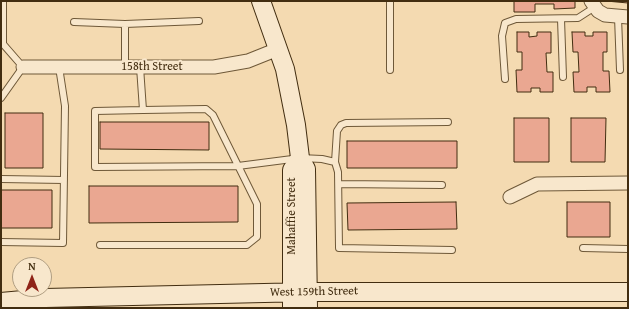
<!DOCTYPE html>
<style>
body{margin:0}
#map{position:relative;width:629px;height:309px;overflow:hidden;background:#f4dab1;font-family:"Gentium Book Plus",serif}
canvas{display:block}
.frame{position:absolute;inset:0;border:2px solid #422d10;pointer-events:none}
.north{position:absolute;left:12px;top:257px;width:40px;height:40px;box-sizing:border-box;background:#f8e7cc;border:1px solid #af9d81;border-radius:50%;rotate:0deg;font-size:11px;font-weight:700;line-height:16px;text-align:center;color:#422d10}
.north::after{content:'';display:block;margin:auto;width:14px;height:18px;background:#8f2418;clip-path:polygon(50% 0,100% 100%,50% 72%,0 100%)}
</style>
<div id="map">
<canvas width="629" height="309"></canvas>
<div class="frame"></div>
<div class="north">N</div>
</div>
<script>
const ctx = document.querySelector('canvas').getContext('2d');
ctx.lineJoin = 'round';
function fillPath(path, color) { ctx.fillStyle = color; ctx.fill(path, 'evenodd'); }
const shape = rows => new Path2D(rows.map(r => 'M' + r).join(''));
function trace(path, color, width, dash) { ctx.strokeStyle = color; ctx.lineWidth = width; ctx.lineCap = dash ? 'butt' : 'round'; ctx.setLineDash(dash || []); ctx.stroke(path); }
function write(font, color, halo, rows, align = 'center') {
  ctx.font = font + ' "Gentium Book Plus",serif'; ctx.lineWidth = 4; ctx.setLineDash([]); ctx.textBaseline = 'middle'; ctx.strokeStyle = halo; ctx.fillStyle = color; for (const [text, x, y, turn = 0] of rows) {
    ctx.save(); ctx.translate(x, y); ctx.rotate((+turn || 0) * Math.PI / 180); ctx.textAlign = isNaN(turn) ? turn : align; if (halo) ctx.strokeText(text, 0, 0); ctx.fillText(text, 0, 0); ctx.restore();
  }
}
const building = shape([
 [514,1,575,1,575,8,554,9,554,4,535,4,535,12,514,12,514,1],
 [606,1,628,1,628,3,606,1],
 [517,32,529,32,529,37,537,36,537,32,551,32,551,53,546,53,547,72,553,72,553,92,540,92,540,88,531,88,531,92,517,92,516,70,522,70,522,52,517,52,517,32],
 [572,32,585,32,585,36,593,36,593,32,607,32,607,52,603,52,603,71,609,71,610,92,596,92,596,87,587,87,587,92,574,92,573,72,579,72,578,52,573,52,572,32],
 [5,113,43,113,43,168,5,168,5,113],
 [514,118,549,118,549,162,514,162,514,118],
 [571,118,606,118,605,162,571,162,571,118],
 [100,122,209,122,209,150,100,149,100,122],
 [347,141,457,141,457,168,347,168,347,141],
 [89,186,238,186,238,222,89,223,89,186],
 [1,190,52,190,52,228,1,228,1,190],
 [456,202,457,229,348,230,347,203,456,202],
 [567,202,610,202,610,237,567,237,567,202]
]);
fillPath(building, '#eaa791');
trace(building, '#422d10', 1);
const lane = shape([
 [618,17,620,70],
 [561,19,563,77],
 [74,22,125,24,125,67],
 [125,24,199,21],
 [390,70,390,1],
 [505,79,502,36,505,23,516,19,578,18,595,7],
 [1,98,23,67,3,44,3,1],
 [143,110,95,111,95,167,238,166,300,158,322,159,335,162,338,172,339,248,452,250],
 [335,162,337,131,341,125,346,123,448,122],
 [1,179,64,180],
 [339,184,442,185],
 [1,242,63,243,65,106,59,67],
 [100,245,247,245,257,237,257,204,213,115,206,109,143,110,140,67],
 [583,248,628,249]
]);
const street = shape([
 [591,1,598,11,605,15,628,17],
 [23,67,214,67,248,61,278,49],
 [510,197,537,184,628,183]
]);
const secondary = shape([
 [261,1,285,69,296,125,300,158,306,169,308,308],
 [1,302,45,298,308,292,628,292],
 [292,308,292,170,300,158]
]);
trace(lane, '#6e5838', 8);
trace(street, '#6e5838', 15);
trace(secondary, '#422d10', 20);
trace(lane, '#f8e7cc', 6);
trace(street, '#f8e7cc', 13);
trace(secondary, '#f8e7cc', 18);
write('12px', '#422d10', '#f8e7cc', [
 ["158th Street",152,67],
 ["Mahaffie Street",292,216,-90],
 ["West 159th Street",314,292,-1]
]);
</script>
